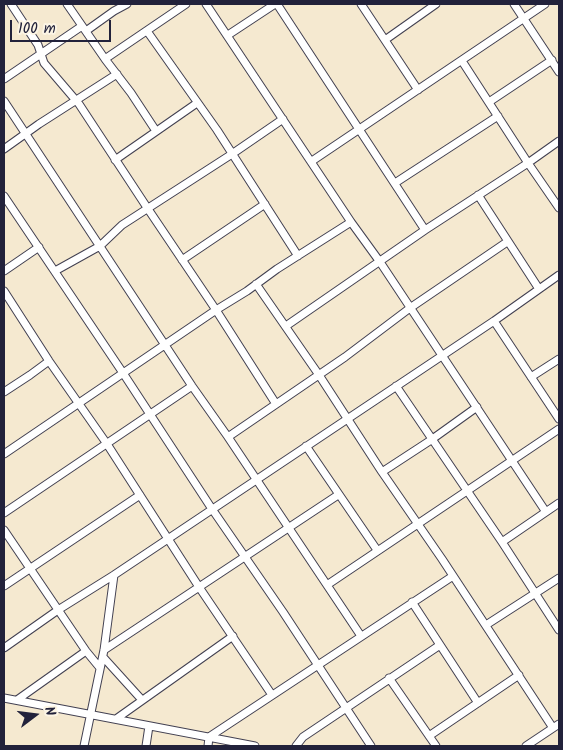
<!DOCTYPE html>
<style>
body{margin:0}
#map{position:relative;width:563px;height:750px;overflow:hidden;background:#f5e9d0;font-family:Kalam,sans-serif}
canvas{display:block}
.frame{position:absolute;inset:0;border:5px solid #22223b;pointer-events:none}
.north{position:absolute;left:10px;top:690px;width:50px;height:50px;-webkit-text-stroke:4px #fcf5e5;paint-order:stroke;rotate:75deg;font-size:14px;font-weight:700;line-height:20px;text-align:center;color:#22223b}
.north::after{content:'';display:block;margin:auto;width:18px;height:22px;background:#22223b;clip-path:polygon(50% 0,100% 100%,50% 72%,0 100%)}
.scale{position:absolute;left:10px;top:20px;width:101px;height:22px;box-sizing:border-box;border:2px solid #22223b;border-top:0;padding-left:6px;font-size:15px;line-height:18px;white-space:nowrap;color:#22223b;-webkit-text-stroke:4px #fcf5e5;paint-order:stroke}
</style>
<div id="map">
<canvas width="563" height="750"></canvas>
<div class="frame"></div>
<div class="north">N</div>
<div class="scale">100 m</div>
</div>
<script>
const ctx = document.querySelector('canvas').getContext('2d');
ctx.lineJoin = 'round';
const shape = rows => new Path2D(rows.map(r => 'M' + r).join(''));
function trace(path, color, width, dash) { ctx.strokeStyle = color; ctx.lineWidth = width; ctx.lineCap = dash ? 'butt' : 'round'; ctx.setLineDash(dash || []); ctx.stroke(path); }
const minor = shape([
 [11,4,38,45,44,63,79,104,148,209,216,310,276,404],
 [67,4,105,59,131,93,156,131],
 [206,4,351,222,380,262,546,512],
 [277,4,425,230],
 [361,4,418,90],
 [514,4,559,72],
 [86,31,114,11,127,4],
 [147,31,217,130,298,256],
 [228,35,275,4],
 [385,40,436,4],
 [105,59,186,4],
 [462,61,528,163,559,208],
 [4,79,82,26],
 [4,101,192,386,228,437,361,636],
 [489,102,552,60],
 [4,149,39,124,117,74],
 [115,160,197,103],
 [312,161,545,4],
 [395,183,498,116],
 [478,195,539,289],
 [4,196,123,373,212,509,283,612,371,746],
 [182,260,265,204],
 [4,271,39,247],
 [55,271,100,246,122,225,232,154,283,119],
 [256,284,319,375,382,472,442,559,553,728],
 [4,291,49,361,107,444,199,587,272,695],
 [494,321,559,419],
 [286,326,425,230,528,163,559,141],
 [531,377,559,359],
 [396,386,502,542,559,630],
 [4,392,30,375,49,361],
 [228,437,345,357,410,308,507,242],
 [306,446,377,550],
 [4,454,216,310,247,291,277,269,351,222],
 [382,472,431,440,477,407],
 [4,513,192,386],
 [4,530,86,651,100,668],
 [502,542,559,503],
 [327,585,559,429],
 [4,586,140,495],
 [412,602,478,703],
 [486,625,559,578],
 [4,648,58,610,114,575,494,321,559,275],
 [104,650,338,495],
 [103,657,142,700],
 [389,678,436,746],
 [4,698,255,746],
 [17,700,86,651],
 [116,719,233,636],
 [429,736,519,675],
 [84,746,104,650,114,575],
 [146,746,149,726],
 [208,746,209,737,453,576],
 [296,746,303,737,440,645],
 [526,746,559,724]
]);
trace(minor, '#424051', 9);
trace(minor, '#fff', 7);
</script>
